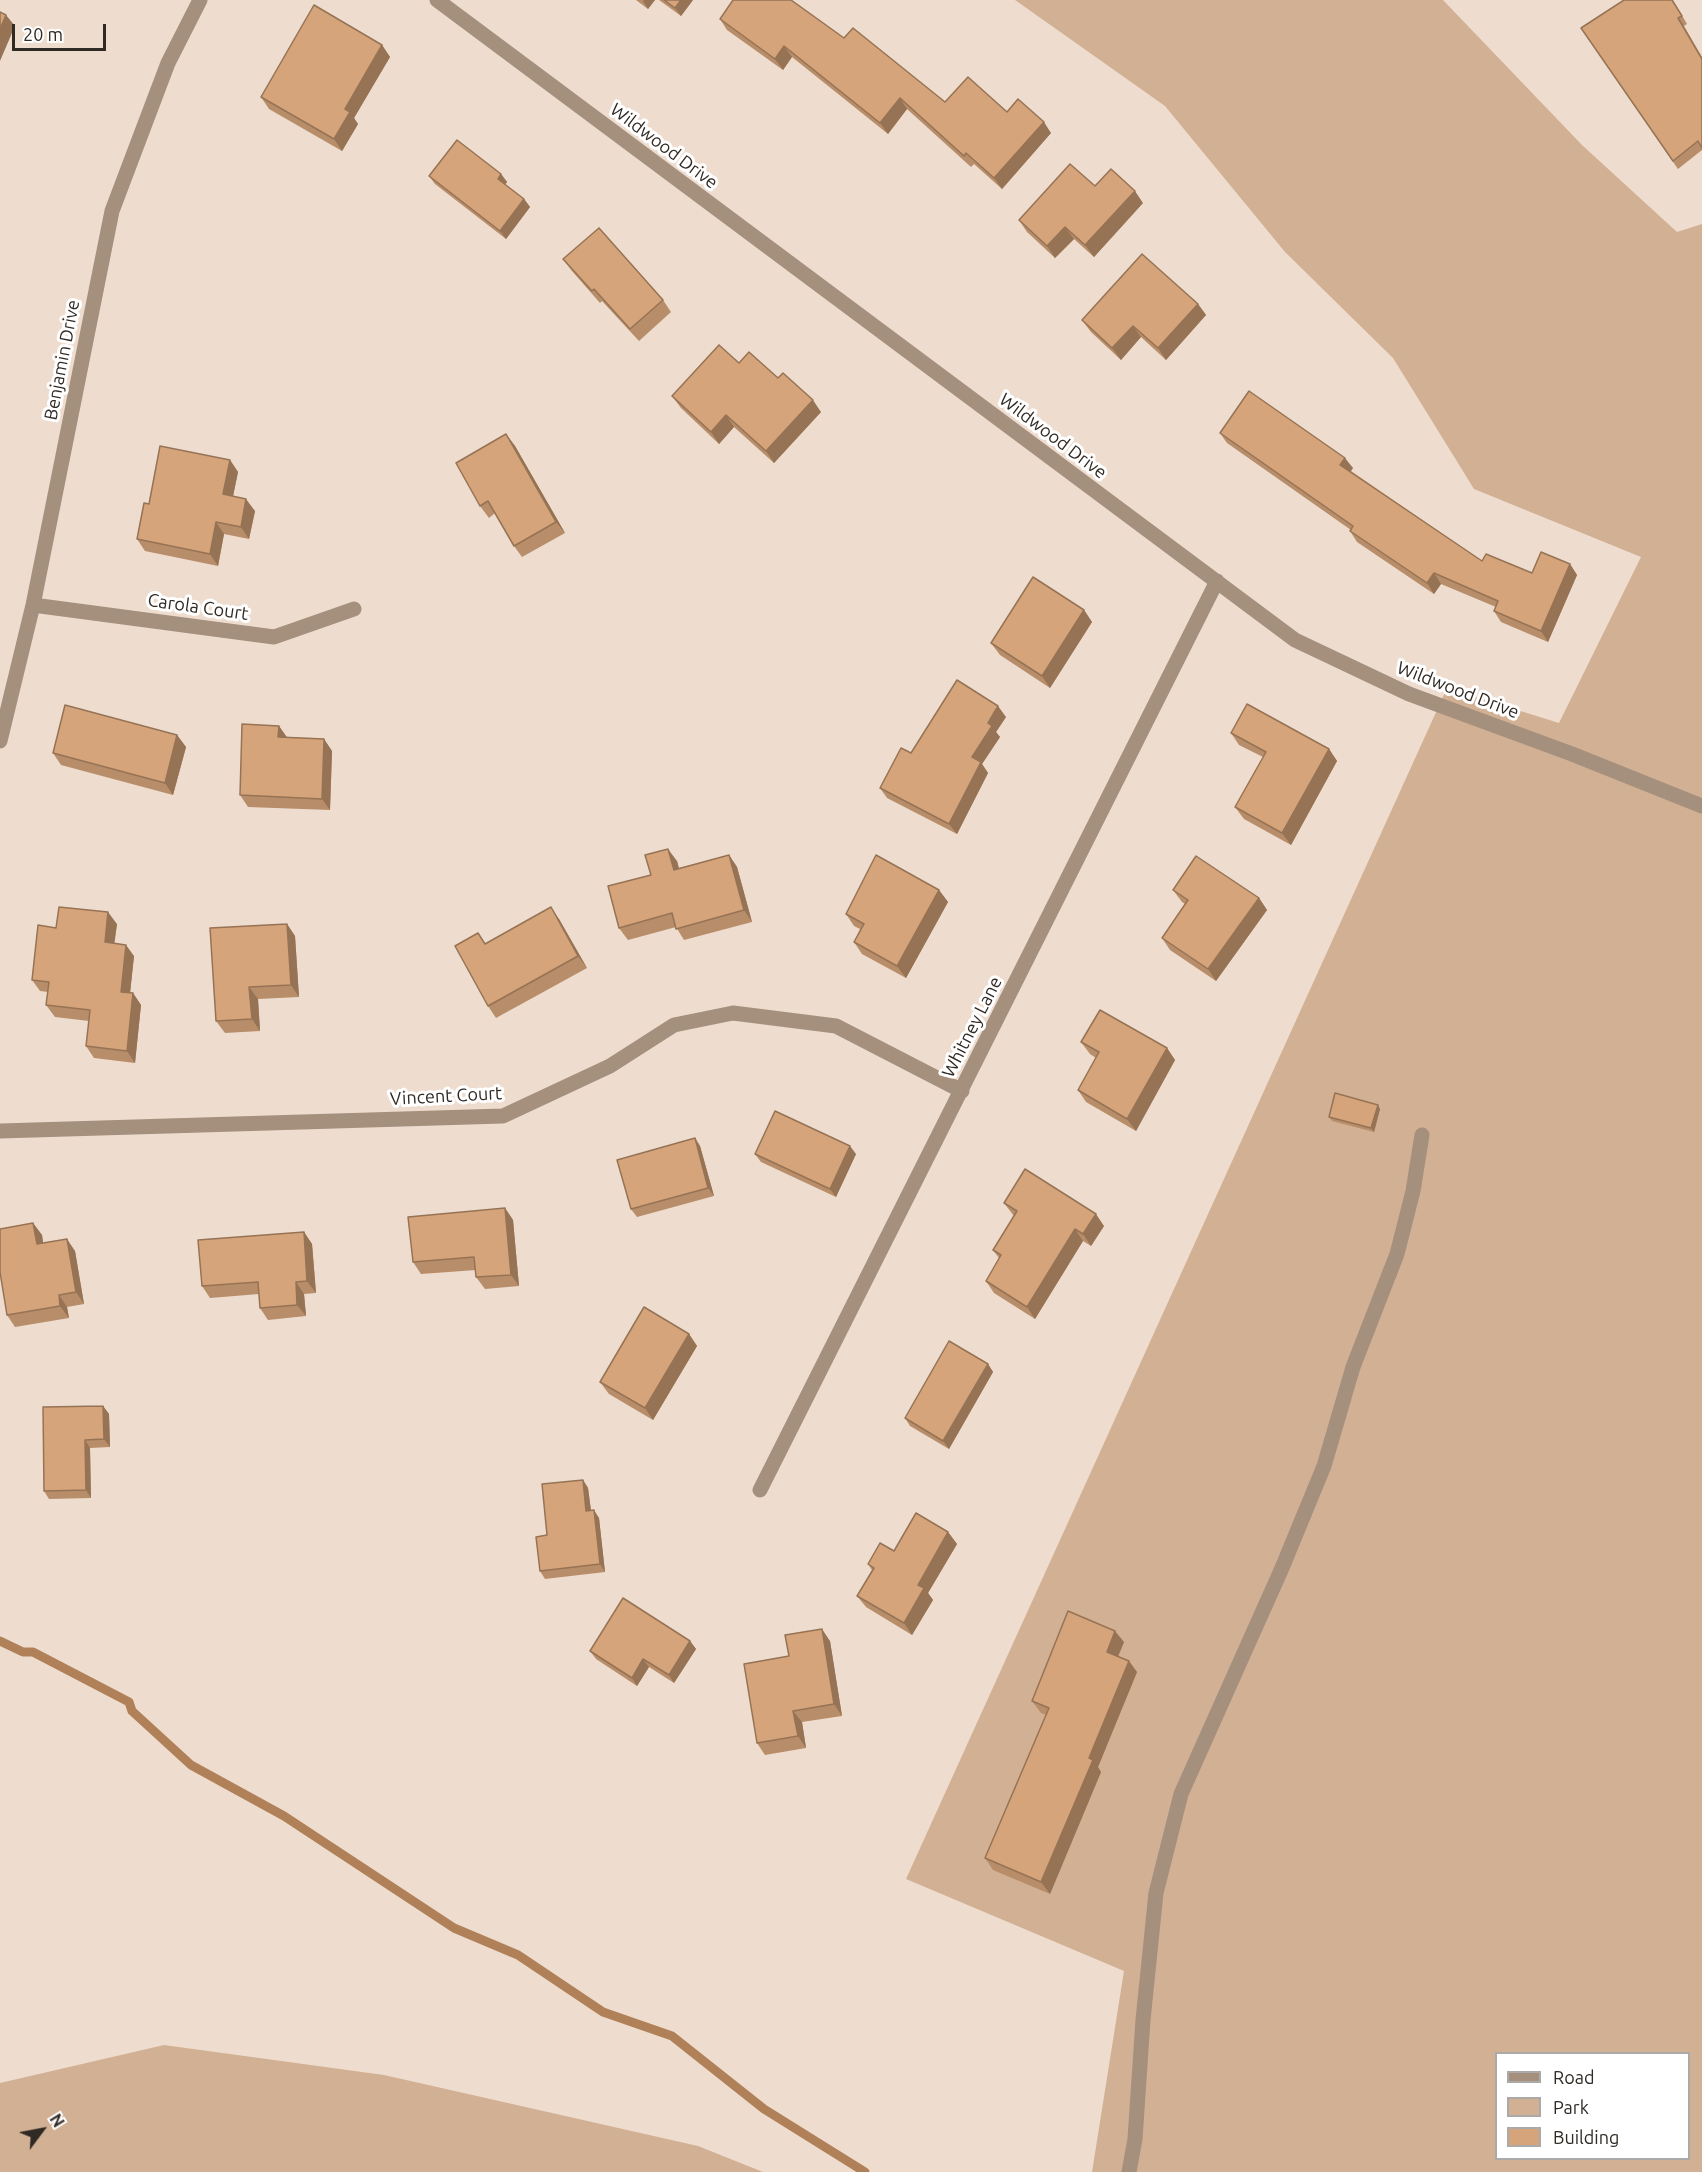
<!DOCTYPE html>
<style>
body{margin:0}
#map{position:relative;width:1702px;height:2172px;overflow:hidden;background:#eeddcf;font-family:Ubuntu,sans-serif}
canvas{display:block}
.legend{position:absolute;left:1495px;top:2052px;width:195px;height:108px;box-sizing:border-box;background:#fff;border:2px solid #acaaa8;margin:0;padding:8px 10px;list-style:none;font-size:18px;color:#302a25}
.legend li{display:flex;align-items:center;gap:12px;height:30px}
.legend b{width:30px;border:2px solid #acaaa8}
.north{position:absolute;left:12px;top:2100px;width:60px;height:60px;-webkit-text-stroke:4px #fff;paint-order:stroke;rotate:58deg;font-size:16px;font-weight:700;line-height:24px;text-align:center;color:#302a25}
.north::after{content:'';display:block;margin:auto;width:21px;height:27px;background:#302a25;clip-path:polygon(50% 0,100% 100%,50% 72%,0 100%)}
.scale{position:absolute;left:12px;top:24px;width:94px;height:27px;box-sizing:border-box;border:3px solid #302a25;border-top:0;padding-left:8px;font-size:18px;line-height:21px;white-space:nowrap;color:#302a25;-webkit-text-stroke:4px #fff;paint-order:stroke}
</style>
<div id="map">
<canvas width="1702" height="2172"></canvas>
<ul class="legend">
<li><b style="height:8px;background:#a58f7d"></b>Road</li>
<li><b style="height:16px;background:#d2b094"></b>Park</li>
<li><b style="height:16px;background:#d6a47a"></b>Building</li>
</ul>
<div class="north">N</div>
<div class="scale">20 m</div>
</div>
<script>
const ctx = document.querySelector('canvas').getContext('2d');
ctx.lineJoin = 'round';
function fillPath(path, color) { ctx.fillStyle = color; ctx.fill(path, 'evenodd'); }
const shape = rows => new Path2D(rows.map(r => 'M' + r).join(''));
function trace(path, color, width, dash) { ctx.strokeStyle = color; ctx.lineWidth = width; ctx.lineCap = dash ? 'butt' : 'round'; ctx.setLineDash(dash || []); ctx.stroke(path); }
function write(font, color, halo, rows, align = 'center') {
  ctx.font = font + ' Ubuntu,sans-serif'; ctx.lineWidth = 6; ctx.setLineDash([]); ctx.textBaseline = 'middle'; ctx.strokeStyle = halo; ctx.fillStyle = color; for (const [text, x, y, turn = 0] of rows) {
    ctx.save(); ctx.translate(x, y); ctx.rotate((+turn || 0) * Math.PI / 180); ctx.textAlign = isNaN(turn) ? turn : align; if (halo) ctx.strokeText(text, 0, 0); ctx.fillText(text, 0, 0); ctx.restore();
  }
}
fillPath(shape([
 [1015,0,1443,0,1582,145,1677,232,1702,224,1702,2172,1092,2172,1124,1971,906,1879,1447,688,1559,723,1641,557,1474,489,1393,358,1285,252,1165,106],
 [1496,2054,1688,2054,1688,2158,1496,2158],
 [164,2045,384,2075,698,2146,763,2172,0,2172,0,2083]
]), '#d2b094');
trace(shape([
 [0,1641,23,1652,33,1652,129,1702,132,1711,191,1765,284,1816,454,1928,518,1955,603,2012,672,2036,764,2109,865,2172]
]), '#b08058', 9);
trace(shape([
 [1129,2172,1135,2139,1143,2020,1156,1893,1181,1794,1282,1568,1324,1466,1353,1367,1397,1254,1413,1191,1422,1135]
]), '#a58f7d', 15);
trace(shape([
 [437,0,1295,640,1409,694,1572,754,1702,806],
 [33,605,274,637,354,609],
 [0,741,33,605,112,211,168,63,200,0],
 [0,1131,503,1116,610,1066,674,1025,733,1013,836,1026,962,1091],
 [760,1490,1217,581]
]), '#a58f7d', 15);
fillPath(shape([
 [636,0,655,0,648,9],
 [659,0,693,0,681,16],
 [1624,0,1673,0,1687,24,1684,26,1702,57,1702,150,1678,169,1581,28],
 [720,19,844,38,945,102,1007,112,1051,133,1002,189,974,164,971,167,907,109,888,134,792,57,783,70,727,30],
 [382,45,390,57,354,118,358,124,342,151,269,109,261,97],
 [501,174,507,182,505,185,524,199,530,207,506,239,435,184,429,176],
 [1143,203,1094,257,1074,239,1055,258,1027,232,1019,220],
 [563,259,663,300,671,312,639,341,602,301,600,303,572,271],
 [1198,304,1206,315,1166,360,1141,337,1121,360,1091,332,1082,320],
 [739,363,778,378,821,412,774,463,734,427,719,444,681,408,672,396],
 [1220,433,1353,468,1351,471,1482,561,1532,573,1570,564,1577,575,1548,642,1501,622,1494,611,1496,607,1441,584,1434,594,1357,542,1350,531,1351,530,1227,443],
 [506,434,515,446,565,533,522,557,514,546,495,513,489,518,480,506],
 [230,460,238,472,233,496,255,511,249,539,224,534,218,566,145,551,137,539,149,504],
 [1084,610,1092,622,1050,688,1000,655,991,643],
 [1006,717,996,732,1000,737,982,764,988,773,957,834,887,798,880,788,911,753],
 [279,726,287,737,324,739,332,751,330,810,248,807,240,795],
 [1231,733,1329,749,1337,761,1291,845,1244,819,1235,807,1263,757,1239,745],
 [177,735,186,747,173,795,61,765,53,753],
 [729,855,737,867,752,922,684,940,676,927,628,940,619,928,651,875,677,861,679,868],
 [939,890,948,902,906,978,862,954,854,942,860,929,854,926,846,914],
 [1173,890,1259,898,1267,910,1216,981,1170,950,1162,938,1185,904,1182,902],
 [559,919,587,968,496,1018,488,1006,486,943],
 [117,924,114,943,134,956,130,993,133,993,141,1005,135,1063,94,1058,86,1046,89,1021,55,1017,46,1005,48,992,40,991,32,980,56,928],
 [287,924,295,936,299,997,258,999,260,1031,225,1033,216,1021],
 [1081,1042,1167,1048,1175,1060,1136,1131,1086,1102,1078,1090,1096,1058,1090,1054],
 [1380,1109,1374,1132,1332,1121,1329,1117],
 [695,1138,700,1146,714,1196,637,1217,631,1209],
 [755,1154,856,1154,836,1197,761,1162],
 [1004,1203,1104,1226,1091,1246,1083,1241,1035,1319,994,1293,986,1281,999,1258,993,1250,1014,1216],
 [505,1208,513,1220,519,1286,485,1289,476,1277,476,1270,421,1274,413,1262],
 [33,1223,42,1235,43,1243,75,1251,84,1304,67,1307,69,1318,15,1327,7,1315],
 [304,1232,312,1244,316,1293,304,1294,306,1316,268,1320,260,1308,259,1294,210,1298,202,1286],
 [689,1334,697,1346,653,1420,609,1394,600,1382],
 [988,1364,993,1372,949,1449,910,1426,905,1418],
 [103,1406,109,1414,110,1447,90,1448,91,1498,49,1499,44,1491],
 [583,1480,588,1488,591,1510,599,1518,605,1572,545,1579,540,1571,547,1535],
 [948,1532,957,1544,928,1593,933,1600,912,1635,866,1607,857,1596,872,1570,868,1564,894,1551],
 [690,1641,696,1649,674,1683,649,1667,637,1686,596,1659,590,1651],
 [830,1641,842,1716,802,1722,806,1748,765,1755,757,1743,789,1656],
 [1124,1642,1118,1656,1137,1672,1098,1767,1101,1772,1050,1894,993,1870,985,1858,1046,1715,1041,1713,1032,1701]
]), '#b88d69');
fillPath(shape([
 [644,0,655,0,648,9,643,1],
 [681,0,693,0,681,16,675,8],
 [6,15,15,26,0,61,0,29],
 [382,45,390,57,354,118,358,124,342,151,334,139,345,109],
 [784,46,792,57,783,70,775,59],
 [900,98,907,109,888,134,880,123],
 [1044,122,1051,133,1002,189,994,178],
 [501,174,507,182,503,187,498,179],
 [1135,191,1143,203,1094,257,1085,245],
 [524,199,530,207,506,239,500,231],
 [1065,227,1074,239,1055,258,1047,246],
 [1198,304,1206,315,1166,360,1158,348],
 [1133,326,1141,337,1121,360,1112,348],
 [813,400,821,412,774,463,766,451],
 [726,415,734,427,719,444,711,432],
 [506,434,515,446,565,533,556,522],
 [1345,458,1353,468,1348,475,1340,465],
 [230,460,238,472,231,506,223,494],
 [246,499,255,511,249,539,241,527],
 [216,522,224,534,218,566,210,554],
 [1570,564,1577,575,1548,642,1541,631],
 [1434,573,1441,584,1434,594,1427,583],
 [1084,610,1092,622,1050,688,1042,676],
 [998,706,1006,717,996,732,1000,737,982,764,988,773,957,834,949,824,972,757,988,723],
 [279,726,287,738,278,737],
 [177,735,186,747,173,795,165,783],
 [324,739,332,751,330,810,322,799],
 [1329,749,1337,761,1291,845,1282,833],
 [668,849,677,861,682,881,674,870],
 [729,855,737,867,752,922,744,910],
 [939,890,948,902,906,978,897,966],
 [1259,898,1267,910,1216,981,1208,969],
 [551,907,559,919,587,968,578,956],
 [108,912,117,924,113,954,105,942],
 [287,924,295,936,299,997,291,985],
 [126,945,134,956,129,1003,121,992],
 [249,987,258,999,260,1031,252,1019],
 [133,993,141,1005,135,1063,127,1051],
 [1167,1048,1175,1060,1136,1131,1127,1119],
 [1378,1105,1380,1109,1374,1132,1371,1128],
 [695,1138,700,1146,714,1196,708,1188],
 [850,1146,856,1154,836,1197,830,1189],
 [505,1208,513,1220,519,1286,511,1275],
 [1096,1214,1104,1226,1091,1246,1083,1234],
 [33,1223,42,1235,45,1256,37,1244],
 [1075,1229,1083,1241,1035,1319,1027,1307],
 [304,1232,312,1244,316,1293,307,1281],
 [67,1239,75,1251,84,1304,76,1292],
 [296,1282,304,1294,306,1316,297,1305],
 [59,1295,67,1307,69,1318,60,1306],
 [689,1334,697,1346,653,1420,645,1408],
 [988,1364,993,1372,949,1449,943,1441],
 [103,1406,109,1414,110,1447,104,1439],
 [85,1440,90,1448,91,1498,86,1490],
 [583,1480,588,1488,592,1519,586,1511],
 [594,1510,599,1518,605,1572,600,1564],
 [948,1532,957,1544,928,1593,933,1600,912,1635,904,1623,918,1585],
 [822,1629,830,1641,842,1716,834,1704],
 [1115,1631,1124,1642,1115,1664,1107,1652],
 [690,1641,696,1649,674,1683,669,1675],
 [643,1659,649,1667,637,1686,632,1678],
 [1129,1661,1137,1672,1098,1767,1101,1772,1050,1894,1041,1882,1089,1758],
 [793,1711,802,1722,806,1748,798,1736]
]), '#967355');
const building = shape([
 [664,0,681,0,675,8,664,0],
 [733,0,791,0,844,38,853,28,945,102,968,77,1007,112,1018,99,1044,122,994,178,966,153,964,156,900,98,880,123,784,46,775,59,720,19,733,0],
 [1624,0,1672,0,1682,16,1678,18,1702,59,1702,148,1698,141,1673,161,1581,28,1624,0],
 [314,5,382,45,345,109,350,112,334,139,261,97,314,5],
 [0,12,6,15,0,29,0,12],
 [457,140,501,174,498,179,524,199,500,231,429,176,457,140],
 [1070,164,1095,186,1111,169,1135,191,1085,245,1065,227,1047,246,1019,220,1070,164],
 [599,228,663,300,630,329,594,289,592,291,563,259,599,228],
 [1142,254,1198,304,1158,348,1133,326,1112,348,1082,320,1142,254],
 [719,345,739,363,749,352,778,378,783,373,813,400,766,451,726,415,711,432,672,396,719,345],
 [1249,391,1345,458,1340,465,1482,561,1486,554,1532,573,1541,552,1570,564,1541,631,1494,611,1498,601,1434,573,1427,583,1350,531,1353,526,1220,433,1249,391],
 [506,434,556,522,514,546,488,501,480,506,456,463,506,434],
 [160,446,230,460,223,494,246,499,241,527,216,522,210,554,137,539,144,503,149,504,160,446],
 [1033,577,1084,610,1042,676,991,643,1033,577],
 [957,680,998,706,988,723,992,726,972,757,981,762,949,824,880,788,901,748,911,753,957,680],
 [1247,704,1329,749,1282,833,1235,807,1266,752,1231,733,1247,704],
 [65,705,177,735,165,783,53,753,65,705],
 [242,724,279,726,278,737,324,739,322,799,240,795,242,724],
 [668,849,674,870,729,855,744,910,676,929,672,913,619,928,608,886,651,875,645,855,668,849],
 [876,855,939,890,897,966,854,942,864,924,846,914,876,855],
 [1196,856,1259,898,1208,969,1162,938,1188,900,1173,890,1196,856],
 [59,907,108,912,105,942,126,945,121,992,133,993,127,1051,86,1046,90,1010,46,1005,49,982,32,980,38,925,56,928,59,907],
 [551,907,578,956,488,1006,455,946,478,933,485,944,551,907],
 [287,924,291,985,249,987,252,1019,216,1021,210,928,287,924],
 [1100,1010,1167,1048,1127,1119,1078,1090,1099,1052,1081,1042,1100,1010],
 [1335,1093,1378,1105,1371,1128,1329,1117,1335,1093],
 [775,1111,850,1146,830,1189,755,1154,775,1111],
 [695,1138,708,1188,631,1209,617,1160,695,1138],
 [1025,1169,1096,1214,1083,1234,1075,1229,1027,1307,986,1281,1001,1255,993,1250,1017,1211,1004,1203,1025,1169],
 [505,1208,511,1275,476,1277,474,1257,413,1262,408,1217,505,1208],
 [33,1223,37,1244,67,1239,76,1292,59,1295,60,1306,7,1315,0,1272,0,1229,33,1223],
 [304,1232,307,1281,296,1282,297,1305,260,1308,258,1282,202,1286,198,1240,304,1232],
 [644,1307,689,1334,645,1408,600,1382,644,1307],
 [949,1341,988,1364,943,1441,905,1418,949,1341],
 [103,1406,104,1439,85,1440,86,1490,44,1491,43,1407,103,1406],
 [583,1480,586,1511,594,1510,600,1564,540,1571,536,1537,547,1535,542,1484,583,1480],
 [916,1513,948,1532,918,1585,924,1588,904,1623,857,1596,874,1568,868,1564,880,1543,894,1551,916,1513],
 [623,1598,690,1641,669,1675,643,1659,632,1678,590,1651,623,1598],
 [1068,1611,1115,1631,1107,1652,1129,1661,1089,1758,1093,1760,1041,1882,985,1858,1049,1708,1032,1701,1068,1611],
 [822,1629,834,1704,793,1711,798,1736,757,1743,744,1664,789,1656,785,1635,822,1629]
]);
fillPath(building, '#d6a47a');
trace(building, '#967355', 1.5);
write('18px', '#302a25', '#fff', [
 ["Wildwood Drive",664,146,37],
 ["Benjamin Drive",62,360,-79],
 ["Wildwood Drive",1053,436,37],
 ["Carola Court",198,607,8],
 ["Wildwood Drive",1458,690,21],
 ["Whitney Lane",972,1027,-63],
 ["Vincent Court",446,1096,-3]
]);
</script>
